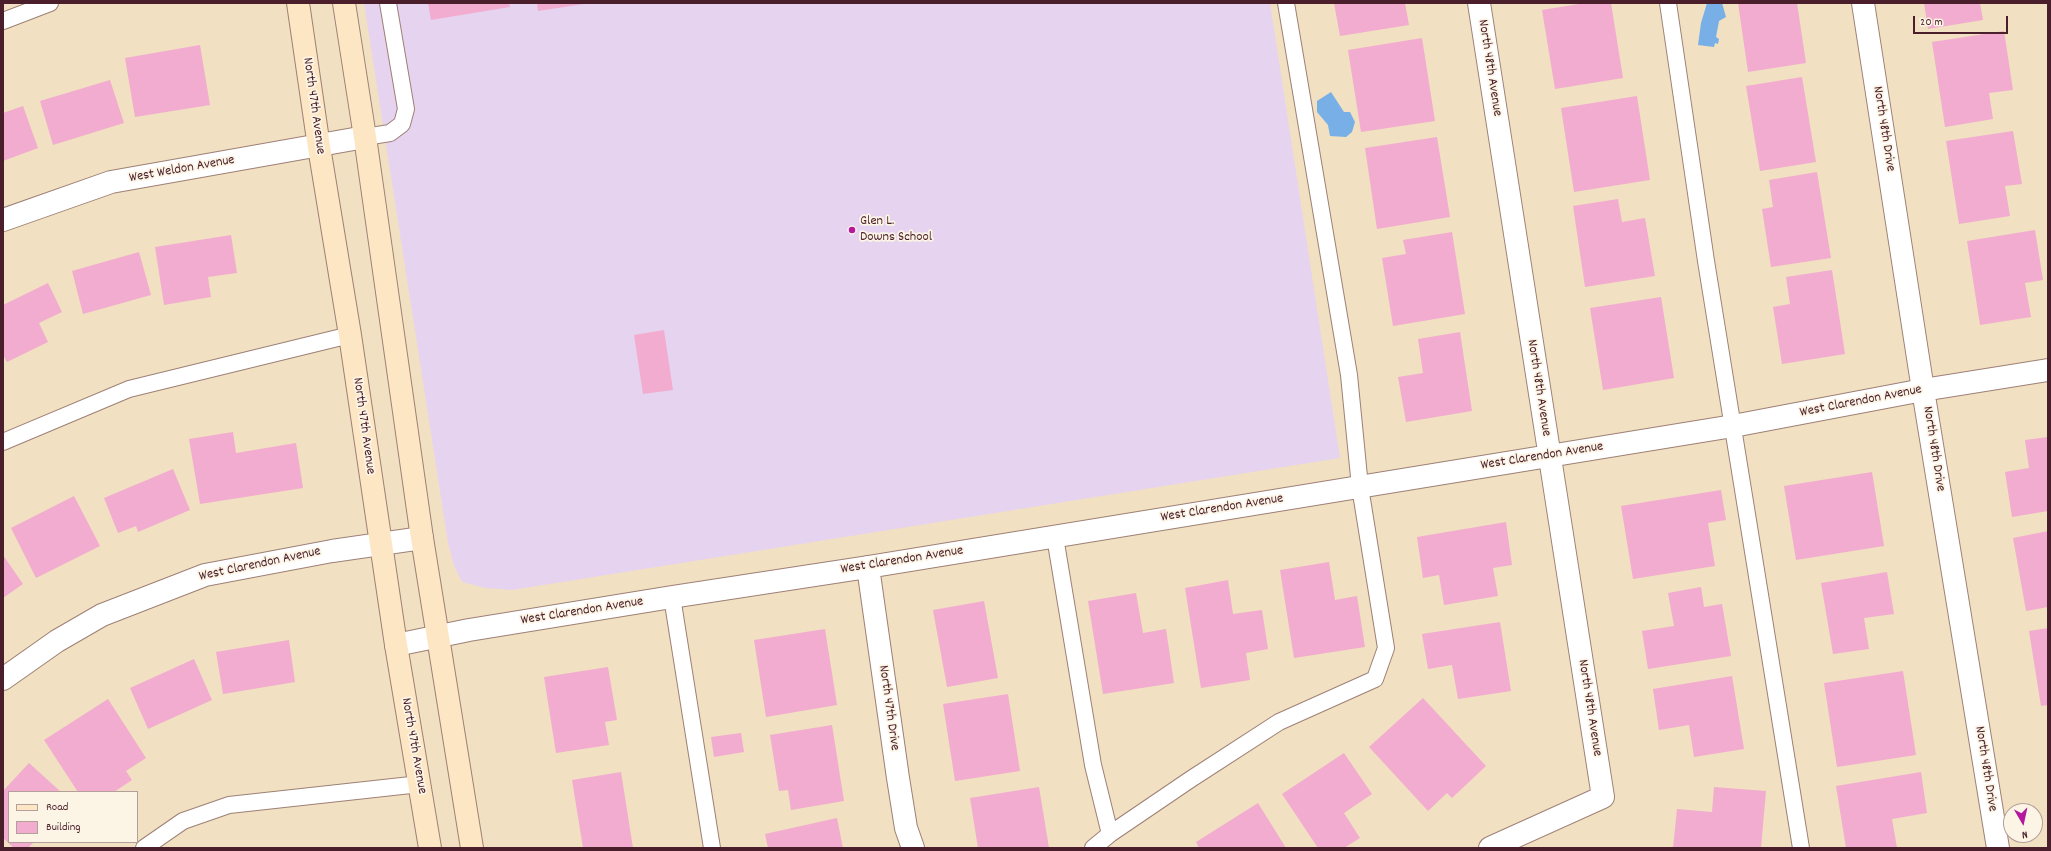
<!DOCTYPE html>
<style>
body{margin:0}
#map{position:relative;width:2051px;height:851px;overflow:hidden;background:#f1e0c1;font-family:Dekko,sans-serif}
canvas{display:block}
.frame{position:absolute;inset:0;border:4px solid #4a1f2b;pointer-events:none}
.legend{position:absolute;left:8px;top:791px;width:130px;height:52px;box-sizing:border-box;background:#fcf5e5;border:1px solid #b59f9b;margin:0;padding:5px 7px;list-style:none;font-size:12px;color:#4a1f2b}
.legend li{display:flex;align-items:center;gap:8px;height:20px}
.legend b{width:20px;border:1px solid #b59f9b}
.north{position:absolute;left:2003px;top:803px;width:40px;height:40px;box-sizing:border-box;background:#fcf5e5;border:1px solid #b59f9b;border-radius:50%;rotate:171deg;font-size:11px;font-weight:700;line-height:16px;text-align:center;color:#4a1f2b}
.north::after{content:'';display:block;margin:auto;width:14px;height:18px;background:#b5179e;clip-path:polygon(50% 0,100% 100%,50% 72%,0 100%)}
.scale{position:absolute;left:1913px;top:16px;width:95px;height:18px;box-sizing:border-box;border:2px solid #4a1f2b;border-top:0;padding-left:5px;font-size:12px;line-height:14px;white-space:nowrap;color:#4a1f2b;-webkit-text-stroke:3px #fcf5e5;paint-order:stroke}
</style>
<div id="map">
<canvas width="2051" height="851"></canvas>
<div class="frame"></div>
<ul class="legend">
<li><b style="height:5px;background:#fce6c4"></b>Road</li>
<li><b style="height:11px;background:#f2accf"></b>Building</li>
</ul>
<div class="north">N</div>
<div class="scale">20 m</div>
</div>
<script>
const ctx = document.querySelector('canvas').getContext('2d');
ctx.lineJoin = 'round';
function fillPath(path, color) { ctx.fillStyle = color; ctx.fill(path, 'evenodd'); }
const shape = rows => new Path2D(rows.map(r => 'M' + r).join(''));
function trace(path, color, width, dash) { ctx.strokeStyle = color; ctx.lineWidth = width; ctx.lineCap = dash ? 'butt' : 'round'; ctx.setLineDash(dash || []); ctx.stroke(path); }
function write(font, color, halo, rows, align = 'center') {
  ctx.font = font + ' Dekko,sans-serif'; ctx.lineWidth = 3.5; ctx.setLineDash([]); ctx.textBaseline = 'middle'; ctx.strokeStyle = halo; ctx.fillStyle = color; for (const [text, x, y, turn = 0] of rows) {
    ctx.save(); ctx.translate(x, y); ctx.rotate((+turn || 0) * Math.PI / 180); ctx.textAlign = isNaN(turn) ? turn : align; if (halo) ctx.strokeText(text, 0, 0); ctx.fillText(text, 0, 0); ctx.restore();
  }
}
fillPath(shape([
 [364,3,1270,3,1340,458,512,590,485,588,462,582,454,566,448,543]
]), '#e6d3f0');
fillPath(shape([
 [1707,3,1722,3,1726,17,1719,21,1716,37,1719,39,1718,44,1715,43,1714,47,1698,45,1701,23],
 [1331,92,1344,112,1350,112,1355,122,1352,132,1346,137,1330,136,1328,125,1317,112,1317,101]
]), '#77afe6');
fillPath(shape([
 [428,3,509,3,510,7,431,20],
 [537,3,584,3,584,4,538,11],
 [1334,3,1405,3,1409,25,1340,36],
 [1585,3,1611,3,1623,78,1555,89,1542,10],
 [1738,3,1797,3,1806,63,1748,72],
 [1924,3,1980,3,1983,20,1928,29],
 [2004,31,2013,90,1989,93,1993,119,1945,127,1932,42],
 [1422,38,1435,121,1361,132,1348,50],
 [200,45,210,105,135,117,125,58],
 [1802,77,1816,162,1760,171,1746,86],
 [110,80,124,123,53,145,40,101],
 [1637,96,1650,180,1574,192,1561,108],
 [23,106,38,148,3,161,3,113],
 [2013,131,2022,184,2005,186,2010,216,1959,224,1946,141],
 [1437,137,1450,217,1377,229,1365,148],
 [1817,172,1831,258,1771,267,1762,209,1773,207,1769,180],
 [1618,199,1622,222,1645,218,1655,276,1585,287,1573,206],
 [2035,230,2043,280,2025,283,2031,317,1980,325,1967,241],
 [1452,232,1465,314,1393,326,1382,258,1406,254,1403,240],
 [231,235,237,273,208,277,211,297,164,305,155,247],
 [139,252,151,295,83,314,72,271],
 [1832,270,1845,354,1782,364,1773,307,1790,304,1786,277],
 [48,283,62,312,39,323,48,342,7,362,3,355,3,305],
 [1661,297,1674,378,1603,390,1590,308],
 [664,330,673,390,643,394,634,335],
 [1460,332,1472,411,1406,422,1398,377,1423,373,1418,339],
 [233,432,236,453,296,443,303,488,200,504,189,439],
 [2048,437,2048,511,2012,517,2005,472,2029,468,2025,440],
 [173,469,190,510,138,532,136,526,118,533,104,498],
 [1872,472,1884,546,1796,560,1784,486],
 [1721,490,1726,520,1708,523,1715,566,1633,579,1621,506],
 [74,496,100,546,36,578,11,528],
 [1506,522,1512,565,1493,568,1498,596,1444,605,1439,575,1423,578,1417,537],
 [2048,531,2048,607,2026,611,2013,538],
 [3,555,23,584,3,598],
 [1329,562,1335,600,1357,596,1365,647,1294,658,1280,570],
 [1887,572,1894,614,1864,618,1869,649,1833,654,1821,583],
 [1228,580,1233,614,1262,610,1268,649,1246,653,1250,680,1201,688,1185,588],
 [1701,587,1704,607,1722,604,1731,656,1648,669,1642,631,1674,626,1668,593],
 [1136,593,1143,633,1166,629,1174,683,1103,694,1088,601],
 [984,601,998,678,947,687,933,610],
 [1500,622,1511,691,1458,699,1452,665,1428,669,1422,634],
 [2048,628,2048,705,2041,706,2029,631],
 [825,629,837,705,766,717,754,640],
 [289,640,295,682,223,694,216,652],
 [194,659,212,700,148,729,130,688],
 [608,667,617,720,605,722,609,745,556,753,544,677],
 [1903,671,1916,755,1837,767,1824,683],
 [1732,676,1744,749,1694,757,1689,725,1659,730,1653,689],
 [1008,694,1020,771,955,781,943,704],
 [1423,698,1486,766,1452,798,1447,793,1428,811,1369,747],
 [108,699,146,758,126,771,132,780,114,792,78,792,44,740],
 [832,725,844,801,791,810,788,790,779,791,770,735],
 [741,733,744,752,714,757,711,737],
 [1344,753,1372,794,1344,813,1360,838,1344,848,1318,848,1282,794],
 [29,763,61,792,9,792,9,842,34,842,28,848,14,848,3,838,3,791],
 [621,772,633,848,583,848,572,780],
 [1921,772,1927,813,1892,819,1897,848,1846,848,1836,786],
 [1039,787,1049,848,978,848,970,798],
 [1714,787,1766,791,1761,848,1673,848,1677,809,1712,812],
 [1258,803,1286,848,1199,848,1196,842],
 [837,818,843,848,768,848,765,834]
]), '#f2accf');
const lane = shape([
 [1668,3,1706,261,1801,848],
 [3,21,50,3],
 [365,137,390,133,402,124,406,109,388,3],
 [3,442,129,389,350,335],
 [1055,537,1093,765,1110,834],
 [672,597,712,848],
 [144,848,183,821,229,805,420,784],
 [1093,848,1110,834,1191,779,1279,722,1375,679,1386,648,1360,487,1349,375,1286,3]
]);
const street = shape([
 [1479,3,1603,797,1490,848],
 [1863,3,1923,390,1998,848],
 [3,220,111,182,365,137],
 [868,567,898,778,906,828,913,848],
 [396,645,469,630,672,597,868,567,1733,426,1923,390,2048,370],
 [3,679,57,641,102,615,205,575,332,551,422,538]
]);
const secondary = shape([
 [298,3,319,147,350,335,396,645,430,848],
 [344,3,365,137,422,538,472,848]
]);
trace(lane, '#9e8076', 18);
trace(street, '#9e8076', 24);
trace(secondary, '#9e8076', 24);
trace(lane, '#fff', 16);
trace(street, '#fff', 22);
trace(secondary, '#fce6c4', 22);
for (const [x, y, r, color] of [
 [852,230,4,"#b5179e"]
]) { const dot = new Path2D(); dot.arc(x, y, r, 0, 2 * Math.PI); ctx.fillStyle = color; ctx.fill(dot); trace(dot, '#fcf5e5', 1.5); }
write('14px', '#4a1f2b', '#fcf5e5', [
 ["North 48th Avenue",1489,68,81],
 ["North 47th Avenue",313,106,82],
 ["North 48th Drive",1883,129,81],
 ["West Weldon Avenue",182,170,-10],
 ["North 48th Avenue",1538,388,81],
 ["West Clarendon Avenue",1861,402,-11],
 ["North 47th Avenue",363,426,82],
 ["North 48th Drive",1933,449,81],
 ["West Clarendon Avenue",1542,457,-9],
 ["West Clarendon Avenue",1222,509,-9],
 ["West Clarendon Avenue",902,561,-9],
 ["West Clarendon Avenue",260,565,-12],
 ["West Clarendon Avenue",582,612,-9],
 ["North 47th Drive",888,708,82],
 ["North 48th Avenue",1589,708,81],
 ["North 47th Avenue",413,746,80],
 ["North 48th Drive",1985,769,81]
]);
write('14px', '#4a1f2b', '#fcf5e5', [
 ["Glen L.",860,222],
 ["Downs School",860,238]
], 'left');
</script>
